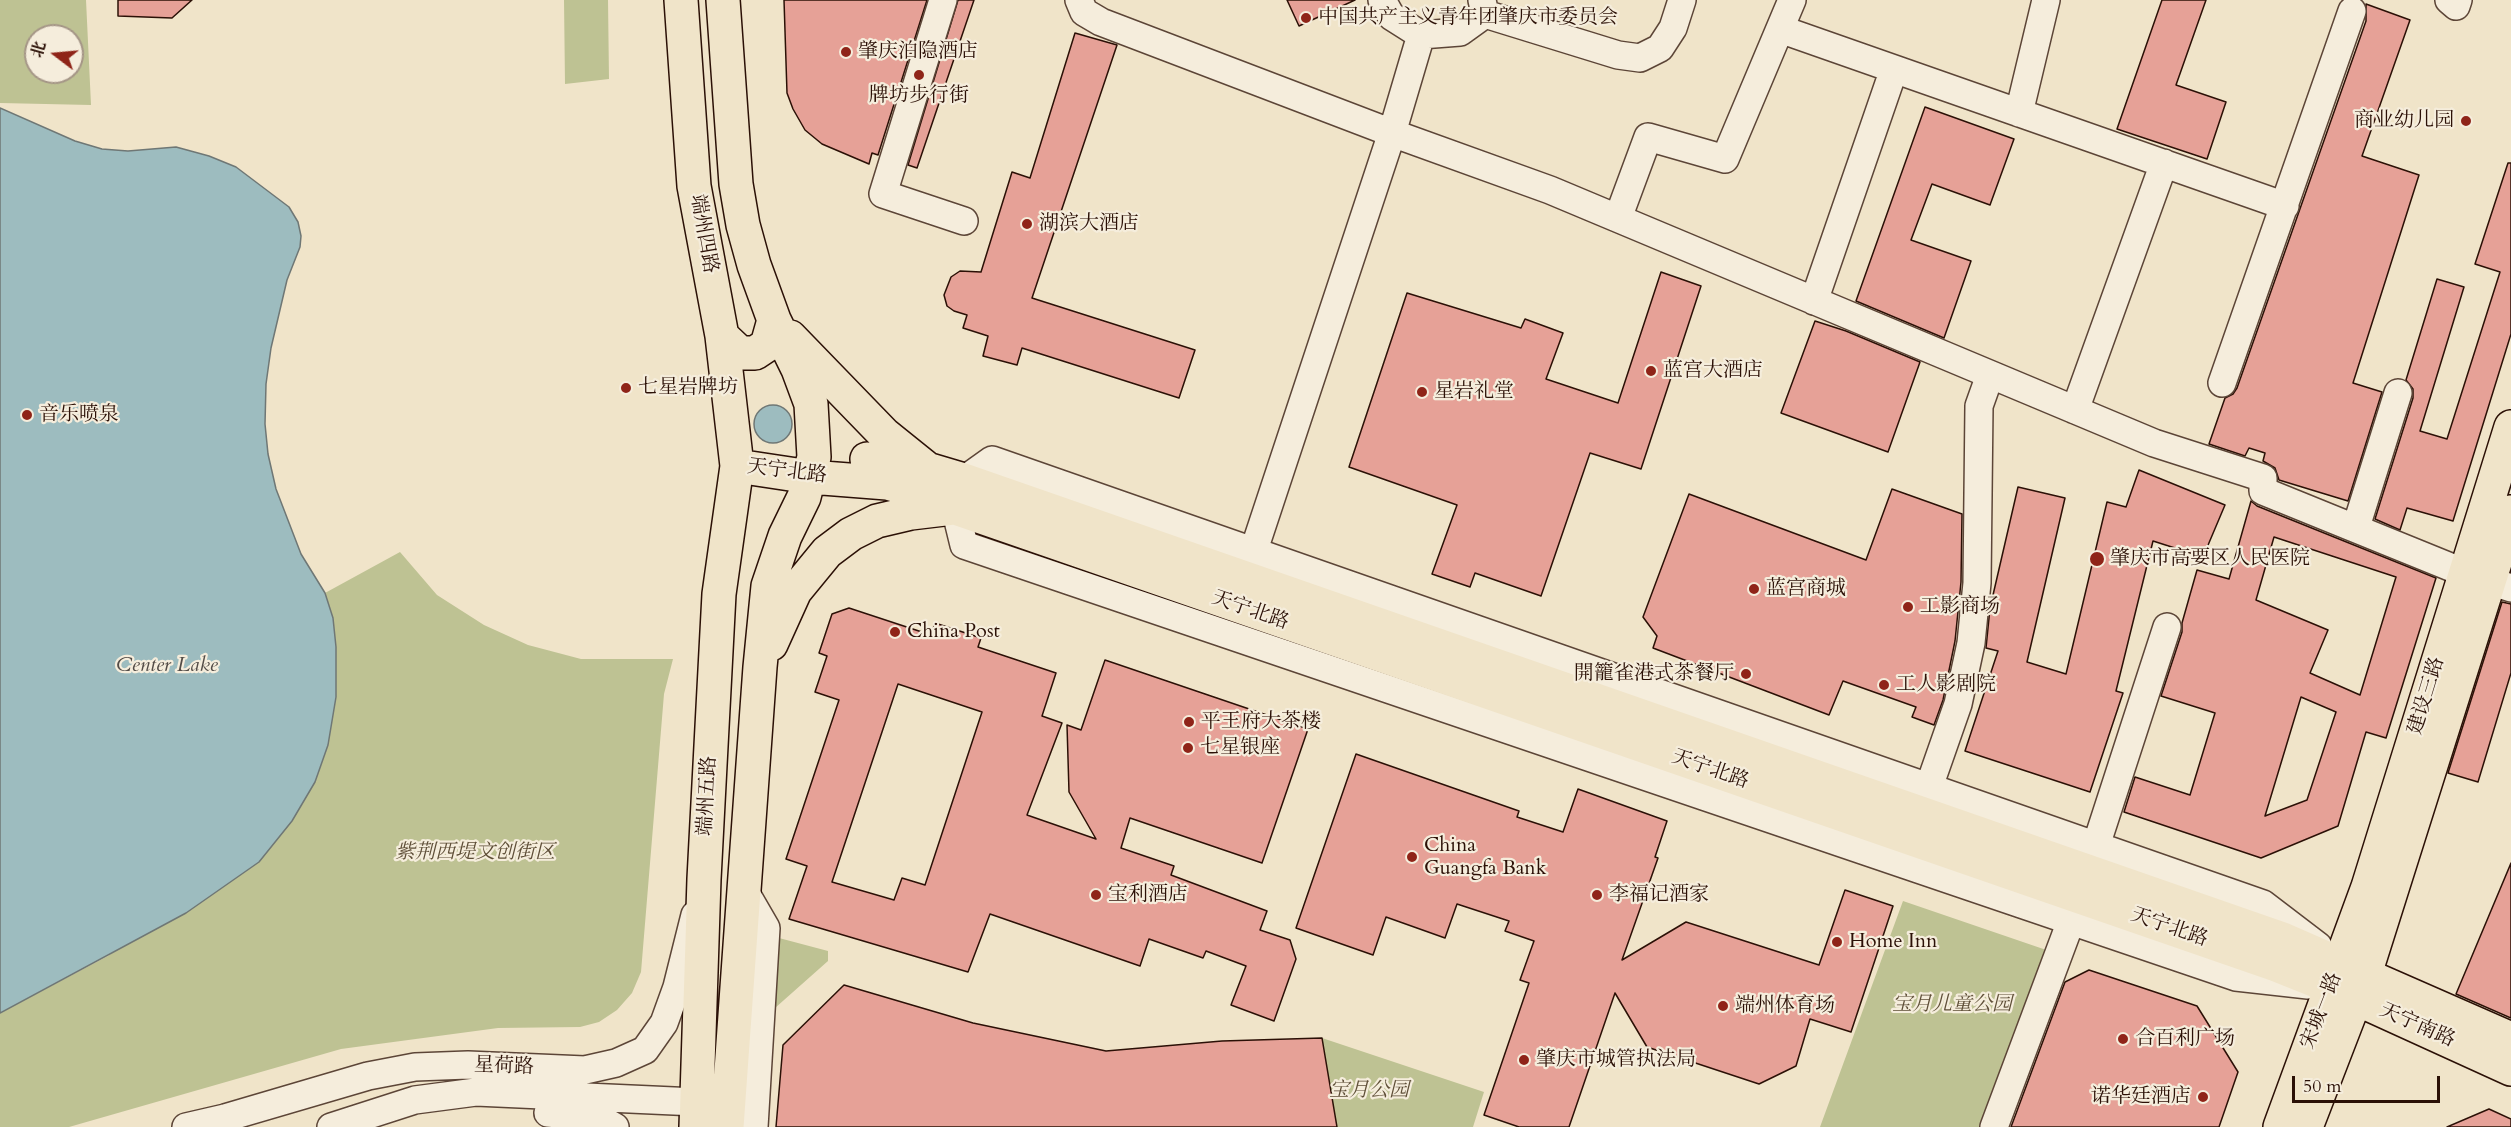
<!DOCTYPE html>
<meta charset="utf-8">
<style>
body{margin:0}
#map{position:relative;width:2511px;height:1127px;overflow:hidden;background:#f0e4c9;font-family:Cardo,"Noto Serif SC",serif}
canvas{display:block}
.north{position:absolute;left:24px;top:24px;width:60px;height:60px;box-sizing:border-box;background:#f5eddc;border:2px solid #a49586;border-radius:50%;rotate:286deg;font-size:16px;font-weight:700;line-height:24px;text-align:center;color:#2b1006}
.north::after{content:'';display:block;margin:auto;width:21px;height:27px;background:#8f2418;clip-path:polygon(50% 0,100% 100%,50% 72%,0 100%)}
.scale{position:absolute;left:2292px;top:1076px;width:148px;height:27px;box-sizing:border-box;border:3px solid #2b1006;border-top:0;padding-left:8px;font-size:18px;line-height:21px;white-space:nowrap;color:#2b1006;-webkit-text-stroke:4px #f5eddc;paint-order:stroke}
</style>
<div id="map">
<canvas width="2511" height="1127"></canvas>
<div class="north">北</div>
<div class="scale">50 m</div>
</div>
<script>
const ctx = document.querySelector('canvas').getContext('2d');
ctx.lineJoin = 'round';
function fillPath(path, color) { ctx.fillStyle = color; ctx.fill(path, 'evenodd'); }
const shape = rows => new Path2D(rows.map(r => 'M' + r).join(''));
function trace(path, color, width, dash) { ctx.strokeStyle = color; ctx.lineWidth = width; ctx.lineCap = dash ? 'butt' : 'round'; ctx.setLineDash(dash || []); ctx.stroke(path); }
function write(font, color, halo, rows, align = 'center') {
  ctx.font = font + ' Cardo,"Noto Serif SC",serif'; ctx.lineWidth = 4.5; ctx.setLineDash([]); ctx.textBaseline = 'middle'; ctx.strokeStyle = halo; ctx.fillStyle = color; for (const [text, x, y, turn = 0] of rows) {
    ctx.save(); ctx.translate(x, y); ctx.rotate((+turn || 0) * Math.PI / 180); ctx.textAlign = isNaN(turn) ? turn : align; if (halo) ctx.strokeText(text, 0, 0); ctx.fillText(text, 0, 0); ctx.restore();
  }
}
fillPath(shape([
 [0,0,86,0,91,105,0,103],
 [36,36,72,36,72,72,36,72],
 [564,0,608,0,609,79,565,84],
 [400,552,437,595,484,625,528,645,581,659,673,659,664,694,641,972,632,993,617,1010,599,1022,580,1027,498,1028,341,1049,69,1127,0,1127,0,1013,108,956,292,821,315,782,328,745,336,647,333,618,325,593],
 [1903,901,2058,954,1994,1127,1820,1127],
 [779,938,828,951,828,961,775,1008],
 [1322,1038,1484,1092,1473,1127,1337,1127]
]), '#bec293');
const water = shape([
 [0,108,75,141,102,149,128,151,176,147,209,156,236,167,289,207,298,222,301,236,300,247,287,280,271,348,266,384,265,424,268,454,276,489,301,554,325,593,333,618,336,647,336,697,328,745,315,782,292,821,259,862,186,913,0,1013,0,108],
 '754 424a19 19 0 1 1 38 0a19 19 0 1 1-38 0Z'
]);
fillPath(water, '#9dbcbf');
trace(water, '#6f7775', 1.5);
const building = shape([
 [118,0,192,0,172,18,118,16,118,0],
 [784,0,927,0,878,155,872,153,869,164,822,144,805,130,793,109,787,93,784,0],
 [958,0,974,0,917,168,908,165,958,0],
 [1287,0,1355,0,1299,26,1287,0],
 [2162,0,2206,0,2176,85,2226,102,2207,159,2117,129,2162,0],
 [2366,4,2410,20,2362,156,2419,175,2353,383,2382,392,2348,501,2279,480,2275,468,2263,461,2265,453,2249,448,2245,456,2209,444,2225,398,2233,394,2237,388,2366,21,2366,4],
 [1075,33,1117,45,1032,298,1195,350,1179,398,1022,348,1017,365,983,356,988,336,963,328,967,315,954,311,947,306,944,295,951,277,960,271,981,272,1012,172,1030,178,1075,33],
 [1925,107,2014,139,1990,205,1932,184,1911,240,1971,261,1944,338,1856,301,1925,107],
 [2508,163,2511,163,2511,334,2453,521,2407,508,2400,530,2375,519,2413,398,2413,389,2406,380,2437,279,2464,287,2420,431,2447,439,2500,272,2475,264,2508,163],
 [1661,272,1701,286,1641,469,1590,453,1541,596,1475,573,1470,587,1432,574,1457,505,1349,467,1407,293,1521,328,1525,319,1563,333,1546,379,1618,403,1661,272],
 [1815,321,1846,331,1920,362,1888,452,1781,413,1815,321],
 [2139,470,2225,505,2203,557,2153,541,2116,691,2123,693,2090,792,1965,751,1998,651,1986,648,1990,608,2018,487,2065,498,2027,662,2066,674,2107,502,2126,507,2139,470],
 [1892,489,1962,514,1961,582,1955,641,1943,700,1934,725,1912,717,1916,707,1843,681,1829,715,1653,648,1657,636,1643,617,1689,494,1866,560,1892,489],
 [2251,501,2257,506,2436,578,2386,738,2366,732,2338,826,2261,858,2124,812,2135,777,2190,795,2215,713,2161,696,2182,632,2182,623,2197,570,2229,579,2251,501],
 [2274,537,2396,577,2360,695,2310,673,2328,630,2256,600,2274,537],
 [2301,697,2336,712,2307,800,2265,816,2301,697],
 [2502,602,2511,604,2511,673,2478,782,2448,773,2502,602],
 [849,608,931,635,935,623,981,638,978,647,1056,673,1042,716,1062,723,1027,815,1096,839,1069,792,1067,725,1081,730,1105,660,1308,729,1262,863,1130,818,1121,848,1174,866,1171,875,1267,911,1260,930,1290,940,1296,959,1274,1021,1231,1005,1246,966,1206,951,1203,958,1149,939,1140,966,990,914,968,972,789,919,807,866,786,859,839,700,815,692,827,656,819,653,832,614,849,608],
 [898,684,982,712,925,885,902,878,894,900,832,882,898,684],
 [1356,754,1519,811,1517,817,1563,832,1578,789,1667,821,1655,857,1658,858,1622,960,1686,922,1819,965,1845,890,1893,906,1851,1032,1810,1019,1796,1066,1759,1084,1647,1047,1615,993,1569,1127,1519,1127,1484,1115,1529,983,1520,980,1534,941,1505,931,1509,921,1457,904,1445,938,1386,917,1373,955,1296,928,1356,754],
 [2511,863,2511,1018,2456,994,2511,863],
 [2089,970,2197,1006,2238,1072,2219,1127,2011,1127,2065,982,2089,970],
 [844,985,973,1023,1106,1051,1222,1041,1322,1038,1337,1127,776,1127,783,1045,844,985],
 [2489,1109,2511,1119,2511,1127,2447,1127,2489,1109]
]);
fillPath(building, '#e6a197');
trace(building, '#2b1006', 1.5);
const minor = shape([
 [943,0,883,194,964,221],
 [1079,0,1084,12,1101,22,1392,133,1550,190,2154,443,2263,478,2263,491,2465,573],
 [1382,0,1391,16,1421,35],
 [2449,0,2456,6,2458,0],
 [1485,14,1618,55,1640,58,1660,48,1673,28,1682,0],
 [1780,29,2285,206],
 [2019,113,2046,0],
 [1618,218,1648,137,1725,159,1792,0],
 [1814,301,1894,69],
 [2222,383,2352,11],
 [2075,410,2164,163],
 [964,480,992,460,2263,904,2318,946],
 [955,508,964,545,2236,977,2308,985],
 [2356,527,2398,393],
 [1248,568,1392,133,1421,35,1460,32,1485,14,1482,0],
 [2489,581,2511,588],
 [1923,804,1958,704,1971,643,1977,583,1979,406,1990,375],
 [2091,861,2167,627],
 [744,890,766,928,754,1127],
 [548,1113,601,1119,615,1127],
 [186,1127,225,1118,368,1076,415,1067,468,1065,585,1070,616,1063,645,1050,664,1023,677,987,695,915],
 [331,1127,415,1100,476,1092,718,1103],
 [1994,1127,2071,921]
]);
const major = shape([
 [681,0,694,186,722,336,737,466,719,594,704,879,696,1127],
 [723,0,736,184,743,225,754,265,774,320,798,369,811,404,814,457,804,497,785,536,768,586,760,667,727,1127],
 [722,336,740,353,755,353,767,345,774,320],
 [790,337,884,434,925,467],
 [867,459,927,469,964,480,2283,939,2511,1039],
 [737,466,810,477,887,483,908,489,955,508,2276,965,2331,987,2511,1069],
 [771,644,795,591,827,552,851,534,877,521,911,513,953,508],
 [2280,1127,2368,887,2511,427],
 [2306,1127,2365,974,2511,512]
]);
trace(minor, '#5c4537', 30);
trace(major, '#2b1006', 36);
trace(minor, '#f5eddc', 27);
trace(major, '#f0e4c9', 33);
for (const [x, y, r, color] of [
 [1306,18,6,"#8f2418"],
 [846,52,6,"#8f2418"],
 [919,75,6,"#8f2418"],
 [2466,121,6,"#8f2418"],
 [1027,224,6,"#8f2418"],
 [1651,371,6,"#8f2418"],
 [626,388,6,"#8f2418"],
 [1422,392,6,"#8f2418"],
 [27,415,6,"#8f2418"],
 [2097,559,8,"#8f2418"],
 [1754,589,6,"#8f2418"],
 [1908,607,6,"#8f2418"],
 [895,632,6,"#8f2418"],
 [1746,674,6,"#8f2418"],
 [1884,685,6,"#8f2418"],
 [1189,722,6,"#8f2418"],
 [1188,748,6,"#8f2418"],
 [1412,857,6,"#8f2418"],
 [1096,895,6,"#8f2418"],
 [1597,895,6,"#8f2418"],
 [1837,942,6,"#8f2418"],
 [1723,1006,6,"#8f2418"],
 [2123,1039,6,"#8f2418"],
 [1524,1060,6,"#8f2418"],
 [2203,1097,6,"#8f2418"]
]) { const dot = new Path2D(); dot.arc(x, y, r, 0, 2 * Math.PI); ctx.fillStyle = color; ctx.fill(dot); trace(dot, '#f5eddc', 2); }
write('20px', '#2b1006', '#f5eddc', [
 ["中国共产主义青年团肇庆市委员会",1318,18],
 ["肇庆泊隐酒店",858,52],
 ["牌坊步行街",919,96,"center"],
 ["商业幼儿园",2454,121,"right"],
 ["湖滨大酒店",1039,224],
 ["蓝宫大酒店",1663,371],
 ["七星岩牌坊",638,388],
 ["星岩礼堂",1434,392],
 ["音乐喷泉",39,415],
 ["肇庆市高要区人民医院",2110,559],
 ["蓝宫商城",1766,589],
 ["工影商场",1920,607],
 ["China Post",907,632],
 ["開籠雀港式茶餐厅",1734,674,"right"],
 ["工人影剧院",1896,685],
 ["平王府大茶楼",1201,722],
 ["七星银座",1200,748],
 ["China",1424,846],
 ["Guangfa Bank",1424,869],
 ["宝利酒店",1108,895],
 ["李福记酒家",1609,895],
 ["Home Inn",1849,942],
 ["端州体育场",1735,1006],
 ["合百利广场",2135,1039],
 ["肇庆市城管执法局",1536,1060],
 ["诺华廷酒店",2191,1097,"right"]
], 'left');
write('20px', '#2b1006', '#f5eddc', [
 ["端州四路",703,234,80],
 ["天宁北路",787,472,7],
 ["天宁北路",1250,611,19],
 ["建设三路",2427,696,-73],
 ["天宁北路",1710,770,19],
 ["端州五路",708,796,-87],
 ["天宁北路",2169,928,19],
 ["宋城一路",2322,1011,-69],
 ["天宁南路",2417,1026,24],
 ["星荷路",504,1067,2]
]);
write('italic 20px', '#5e4e37', '#f5eddc', [
 ["紫荆西堤文创街区",475,853],
 ["宝月儿童公园",1952,1005],
 ["宝月公园",1369,1091]
]);
write('italic 21px', '#534c47', '#f5eddc', [
 ["Center Lake",167,666]
]);
</script>
